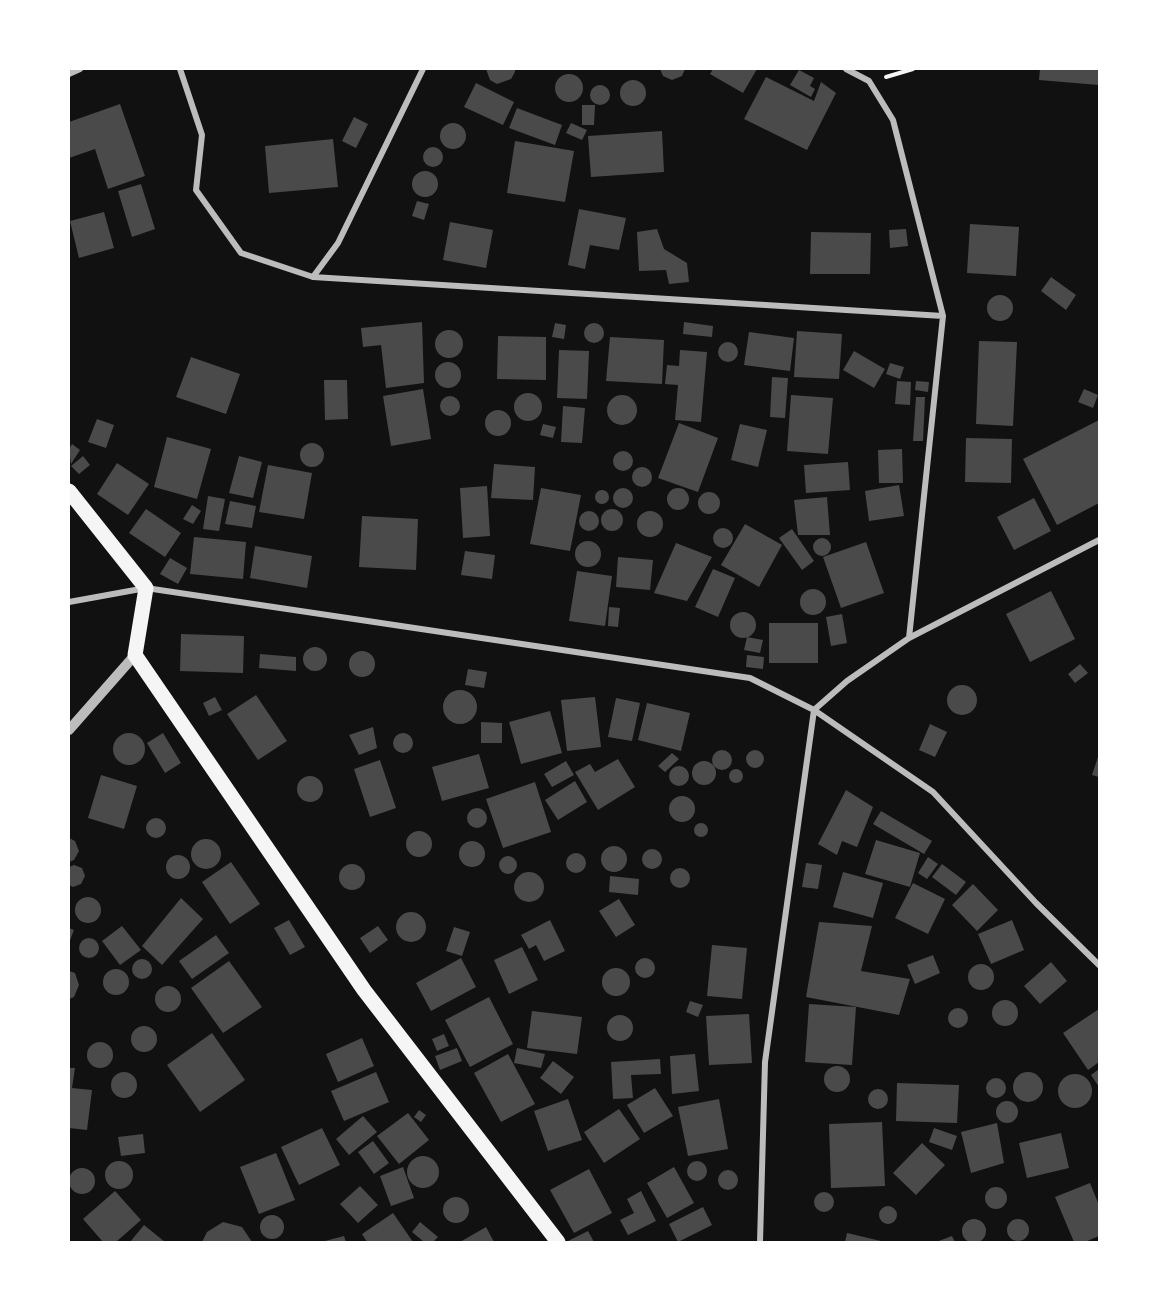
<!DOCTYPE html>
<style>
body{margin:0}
#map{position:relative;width:1168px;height:1311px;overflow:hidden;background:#111;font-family:"Noto Sans",sans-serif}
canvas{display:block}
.frame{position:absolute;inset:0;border:70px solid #fff;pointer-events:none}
</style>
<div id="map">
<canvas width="1168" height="1311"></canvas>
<div class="frame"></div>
</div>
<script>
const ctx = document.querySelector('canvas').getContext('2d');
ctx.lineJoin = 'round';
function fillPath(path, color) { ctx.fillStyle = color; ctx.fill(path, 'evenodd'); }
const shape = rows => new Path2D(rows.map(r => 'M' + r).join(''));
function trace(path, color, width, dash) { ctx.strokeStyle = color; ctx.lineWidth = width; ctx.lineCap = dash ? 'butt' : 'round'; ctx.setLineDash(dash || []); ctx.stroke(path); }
fillPath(shape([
 [486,69,515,69,515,72,511,79,497,84,490,80],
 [660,69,685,69,682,76,672,80,663,76],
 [713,69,757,69,743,93,710,74],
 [1040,69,1099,69,1099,85,1039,80],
 [799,70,814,78,810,86,815,89,811,97,790,85],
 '555 88a14 14 0 1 1 28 0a14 14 0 1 1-28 0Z',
 [766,77,814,101,821,82,836,93,807,150,744,119],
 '620 93a13 13 0 1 1 26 0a13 13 0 1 1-26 0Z',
 [476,83,514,102,503,125,464,107],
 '590 95a10 10 0 1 1 20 0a10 10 0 1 1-20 0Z',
 [120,104,145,176,108,189,95,149,69,158,69,122],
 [582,105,595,105,594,125,582,125],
 [517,108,562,125,555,145,509,128],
 [354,117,368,124,356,148,342,141],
 [571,123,587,130,582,140,566,133],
 '440 136a13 13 0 1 1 26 0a13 13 0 1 1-26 0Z',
 [662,131,664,172,591,177,588,136],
 [333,139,338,187,269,193,265,146],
 [515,141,574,151,565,202,507,193],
 '423 157a10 10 0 1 1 20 0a10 10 0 1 1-20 0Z',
 '412 184a13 13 0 1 1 26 0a13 13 0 1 1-26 0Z',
 [141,184,155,229,132,237,118,191],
 [417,201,429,204,424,220,412,216],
 [579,209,626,218,619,250,590,245,585,269,568,265],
 [104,212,114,248,79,258,70,221],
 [450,222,493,230,486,268,443,260],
 [970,224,1019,227,1016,276,967,273],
 [657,229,664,249,687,263,689,282,669,284,666,270,639,271,637,232],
 [906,229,908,246,890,248,889,230],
 [811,232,871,233,870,274,810,274],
 [1051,277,1076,295,1066,310,1041,291],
 '987 308a13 13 0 1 1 26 0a13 13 0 1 1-26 0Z',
 [422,322,424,383,386,388,381,345,363,347,361,328],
 [684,322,713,326,712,337,683,334],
 [555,323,566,325,564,339,552,337],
 '584 333a10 10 0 1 1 20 0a10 10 0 1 1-20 0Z',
 '435 344a14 14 0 1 1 28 0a14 14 0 1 1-28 0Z',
 [797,331,842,334,839,379,794,377],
 [749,332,794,338,790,371,744,365],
 [498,336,546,337,546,380,497,379],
 [610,337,664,340,662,384,606,381],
 [979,341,1017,342,1013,426,976,424],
 '718 352a10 10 0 1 1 20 0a10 10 0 1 1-20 0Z',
 [559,350,589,351,587,399,557,398],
 [680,350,707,352,701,422,675,420,678,385,665,384,667,365,679,366],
 [854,351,885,369,874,388,843,370],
 [191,357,240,374,226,414,176,397],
 '435 375a13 13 0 1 1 26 0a13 13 0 1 1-26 0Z',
 [890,363,904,367,900,379,886,374],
 [772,377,788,378,785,418,770,417],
 [324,380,347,380,348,419,325,420],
 [897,381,911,382,910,405,895,404],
 [916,381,929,382,928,392,915,390],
 [423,389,431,439,391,446,383,396],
 [1084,389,1098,395,1093,408,1078,402],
 '514 407a14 14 0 1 1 28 0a14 14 0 1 1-28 0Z',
 '607 410a15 15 0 1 1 30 0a15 15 0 1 1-30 0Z',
 [791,395,833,398,828,454,787,451],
 '440 406a10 10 0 1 1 20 0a10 10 0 1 1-20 0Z',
 [916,397,925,397,923,441,913,441],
 [563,406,585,408,582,443,561,442],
 '485 423a13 13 0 1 1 26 0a13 13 0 1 1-26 0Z',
 [97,419,114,425,106,448,88,442],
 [1099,420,1099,503,1057,525,1023,459],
 [679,423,718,438,698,492,658,478],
 [543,424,556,427,553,438,540,435],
 [740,424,767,430,758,467,731,460],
 [167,437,211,449,197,499,154,487],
 [966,438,1012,439,1011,483,965,482],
 '300 455a12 12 0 1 1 24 0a12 12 0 1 1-24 0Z',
 [72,444,80,450,71,464,69,449],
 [902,449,903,483,879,483,878,450],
 '613 461a10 10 0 1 1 20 0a10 10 0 1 1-20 0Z',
 [83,456,90,465,79,474,71,466],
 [239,456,262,462,253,498,229,493],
 [848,462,850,490,806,493,804,465],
 [117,463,149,484,128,515,97,494],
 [494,464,535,467,533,500,491,498],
 [268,465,312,473,304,519,259,512],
 '632 477a10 10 0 1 1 20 0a10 10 0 1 1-20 0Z',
 [899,485,904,516,869,521,865,491],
 [487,486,490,536,463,538,460,488],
 '667 499a11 11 0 1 1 22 0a11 11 0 1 1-22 0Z',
 [541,488,581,495,570,551,530,544],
 '613 498a10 10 0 1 1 20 0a10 10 0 1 1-20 0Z',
 '595 497a7 7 0 1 1 14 0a7 7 0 1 1-14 0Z',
 '698 503a11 11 0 1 1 22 0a11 11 0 1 1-22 0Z',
 [208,496,225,499,219,531,203,529],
 [827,497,830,535,798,535,794,500],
 [1034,498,1051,531,1014,550,997,517],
 [230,501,256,506,252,528,225,524],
 [192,505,201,511,193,524,183,519],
 '601 520a11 11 0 1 1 22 0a11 11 0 1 1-22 0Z',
 [146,509,181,533,165,557,129,533],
 '637 524a13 13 0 1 1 26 0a13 13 0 1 1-26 0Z',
 '579 521a10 10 0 1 1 20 0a10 10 0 1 1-20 0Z',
 [362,516,418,519,416,570,359,567],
 [745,524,782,545,759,587,721,565],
 '713 538a10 10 0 1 1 20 0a10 10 0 1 1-20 0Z',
 [792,529,814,561,802,570,779,538],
 [194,537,246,542,243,579,190,574],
 '813 547a9 9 0 1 1 18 0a9 9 0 1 1-18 0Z',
 '575 554a13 13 0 1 1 26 0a13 13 0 1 1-26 0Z',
 [866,542,884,593,841,608,823,557],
 [676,543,712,557,687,601,654,593],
 [255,546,312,556,307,588,250,578],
 [465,551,495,555,492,579,461,575],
 [618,557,653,560,650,590,616,587],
 [170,558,187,568,178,584,160,574],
 [713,569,735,578,718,617,695,607],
 [577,571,612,576,605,626,569,621],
 '800 602a13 13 0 1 1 26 0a13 13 0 1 1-26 0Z',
 [1051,591,1075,639,1030,662,1006,614],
 [609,607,620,608,618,627,608,626],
 '730 625a13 13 0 1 1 26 0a13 13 0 1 1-26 0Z',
 [842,614,847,643,831,646,826,617],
 [769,623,818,623,818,663,769,663],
 [181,634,244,636,243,673,180,671],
 [747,637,763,640,760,653,744,650],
 '303 659a12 12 0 1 1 24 0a12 12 0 1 1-24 0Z',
 '349 664a13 13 0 1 1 26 0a13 13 0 1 1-26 0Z',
 [260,654,296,657,296,671,259,668],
 [747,655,764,657,763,669,746,667],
 [1080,664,1088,673,1075,683,1068,674],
 [468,669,487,672,484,688,465,685],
 '947 700a15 15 0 1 1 30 0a15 15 0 1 1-30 0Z',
 '443 707a17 17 0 1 1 34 0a17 17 0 1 1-34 0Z',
 [256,695,287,741,258,760,227,714],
 [215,697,222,710,209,716,203,703],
 [595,697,601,747,567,751,561,700],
 [616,698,640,703,632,741,608,737],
 [647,703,690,713,681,751,638,740],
 [550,711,562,753,521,764,509,722],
 [481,722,502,723,502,743,481,743],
 [930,724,947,732,935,757,919,750],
 [373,727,377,748,359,755,349,735],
 [163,733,181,763,165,773,147,743],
 '113 749a16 16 0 1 1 32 0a16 16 0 1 1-32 0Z',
 '393 743a10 10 0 1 1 20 0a10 10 0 1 1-20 0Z',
 '746 759a9 9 0 1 1 18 0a9 9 0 1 1-18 0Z',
 '712 760a10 10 0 1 1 20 0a10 10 0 1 1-20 0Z',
 [672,753,679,759,665,772,658,766],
 [479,754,489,788,442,801,432,767],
 [1099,754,1099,777,1092,775],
 [618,759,635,787,598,810,575,772,590,764,595,772],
 [380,760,396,808,370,817,354,769],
 [566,761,574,775,552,787,544,774],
 '692 773a12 12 0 1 1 24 0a12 12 0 1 1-24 0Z',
 '669 776a10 10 0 1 1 20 0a10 10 0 1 1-20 0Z',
 '729 776a7 7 0 1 1 14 0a7 7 0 1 1-14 0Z',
 [101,775,137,786,124,829,88,818],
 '297 789a13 13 0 1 1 26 0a13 13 0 1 1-26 0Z',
 [575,781,587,802,558,820,545,800],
 [535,782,551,832,503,848,486,799],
 [846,790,873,807,857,847,842,841,837,855,818,844],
 '669 809a13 13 0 1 1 26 0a13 13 0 1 1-26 0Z',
 '467 818a10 10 0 1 1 20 0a10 10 0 1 1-20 0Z',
 [881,811,932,841,924,854,873,824],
 '146 828a10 10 0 1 1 20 0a10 10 0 1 1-20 0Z',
 '694 830a7 7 0 1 1 14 0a7 7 0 1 1-14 0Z',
 '406 844a13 13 0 1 1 26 0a13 13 0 1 1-26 0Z',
 [69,838,75,841,79,851,74,860,69,862],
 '191 854a15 15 0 1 1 30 0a15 15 0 1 1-30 0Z',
 [876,840,920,853,910,887,865,874],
 '459 854a13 13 0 1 1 26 0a13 13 0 1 1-26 0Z',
 '601 859a13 13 0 1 1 26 0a13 13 0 1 1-26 0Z',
 '642 859a10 10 0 1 1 20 0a10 10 0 1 1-20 0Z',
 '566 863a10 10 0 1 1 20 0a10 10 0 1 1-20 0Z',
 '166 867a12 12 0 1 1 24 0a12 12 0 1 1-24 0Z',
 '499 865a9 9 0 1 1 18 0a9 9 0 1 1-18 0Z',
 [928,857,938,864,927,879,918,873],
 [231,862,260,904,230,924,202,882],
 [806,863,822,865,818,889,802,887],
 '339 877a13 13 0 1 1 26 0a13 13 0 1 1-26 0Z',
 [942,864,966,882,956,895,932,877],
 [74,865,82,868,85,876,81,884,73,887,69,885,69,867],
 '670 878a10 10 0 1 1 20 0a10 10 0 1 1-20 0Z',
 '514 887a15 15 0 1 1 30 0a15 15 0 1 1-30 0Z',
 [843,872,883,883,873,918,833,907],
 [610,876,639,879,638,895,609,892],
 [913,883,945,899,928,934,895,918],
 [973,884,998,910,977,931,952,905],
 '75 910a13 13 0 1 1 26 0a13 13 0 1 1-26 0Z',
 [181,898,203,919,162,965,142,946],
 [619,899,635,925,616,937,599,911],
 '396 927a15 15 0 1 1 30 0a15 15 0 1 1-30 0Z',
 [289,920,305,947,290,955,274,928],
 [550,920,565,951,544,961,536,945,529,949,521,935],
 [1012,920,1024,950,991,964,978,934],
 [819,922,872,926,861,971,910,979,899,1015,806,997],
 [122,926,141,950,120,965,102,941],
 [378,926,388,940,370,953,360,938],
 [454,927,470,932,462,956,446,951],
 [69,928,74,930,69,943],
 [216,935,229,953,192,979,179,961],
 '79 948a10 10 0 1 1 20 0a10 10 0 1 1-20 0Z',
 [712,945,747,948,742,999,707,996],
 [522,947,538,980,509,994,494,960],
 [933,955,940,973,915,984,907,965],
 [461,958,476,987,431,1011,416,983],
 '635 968a10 10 0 1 1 20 0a10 10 0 1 1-20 0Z',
 '132 969a10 10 0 1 1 20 0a10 10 0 1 1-20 0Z',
 [229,961,262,1007,223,1033,191,988],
 [1051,962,1067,981,1040,1004,1024,986],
 '968 977a13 13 0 1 1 26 0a13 13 0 1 1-26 0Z',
 '602 982a14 14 0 1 1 28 0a14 14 0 1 1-28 0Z',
 '103 982a13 13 0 1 1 26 0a13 13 0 1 1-26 0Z',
 [69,971,75,973,79,985,74,997,69,999],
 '155 999a13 13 0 1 1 26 0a13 13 0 1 1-26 0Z',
 [489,997,513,1044,470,1067,445,1020],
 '992 1013a13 13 0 1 1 26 0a13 13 0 1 1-26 0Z',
 [690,1001,703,1005,698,1017,686,1012],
 [809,1004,856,1007,852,1065,805,1062],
 '948 1018a10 10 0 1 1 20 0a10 10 0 1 1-20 0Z',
 [1099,1009,1099,1062,1088,1070,1063,1033],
 [532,1011,582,1017,577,1054,527,1048],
 [749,1014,752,1063,709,1065,706,1016],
 '607 1028a13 13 0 1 1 26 0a13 13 0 1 1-26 0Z',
 '131 1039a13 13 0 1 1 26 0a13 13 0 1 1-26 0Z',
 [212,1033,245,1080,200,1112,167,1065],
 [444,1034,449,1046,437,1051,432,1039],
 [362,1038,374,1066,338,1082,326,1054],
 '87 1055a13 13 0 1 1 26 0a13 13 0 1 1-26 0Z',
 [457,1048,462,1061,440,1070,435,1056],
 [517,1048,545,1054,541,1068,514,1063],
 [508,1054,535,1104,501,1122,474,1073],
 [695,1054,699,1091,672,1094,670,1056],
 [660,1059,661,1074,631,1075,633,1098,613,1099,611,1062],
 [553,1061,574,1077,561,1094,540,1078],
 '824 1079a13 13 0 1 1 26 0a13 13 0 1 1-26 0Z',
 [69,1068,75,1068,72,1088,92,1090,87,1130,69,1128],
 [1099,1069,1099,1087,1091,1075],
 [376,1072,389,1102,344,1121,331,1091],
 '111 1085a13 13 0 1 1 26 0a13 13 0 1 1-26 0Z',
 '1013 1087a15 15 0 1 1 30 0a15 15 0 1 1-30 0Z',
 '1058 1091a17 17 0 1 1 34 0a17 17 0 1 1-34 0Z',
 '986 1088a10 10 0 1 1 20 0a10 10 0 1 1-20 0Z',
 [897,1083,959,1085,957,1123,896,1121],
 [655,1088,673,1116,644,1133,627,1105],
 '868 1099a10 10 0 1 1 20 0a10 10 0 1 1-20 0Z',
 [568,1099,582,1140,548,1151,534,1111],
 [719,1099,728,1149,688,1156,678,1107],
 '996 1112a11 11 0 1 1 22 0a11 11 0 1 1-22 0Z',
 [619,1109,640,1139,604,1163,584,1132],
 [419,1110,426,1115,421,1122,414,1117],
 [408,1113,429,1140,399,1164,377,1136],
 [363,1116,377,1132,349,1155,336,1139],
 [882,1122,885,1186,831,1188,829,1124],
 [997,1123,1004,1163,971,1173,961,1132],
 [322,1128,340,1165,299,1185,281,1147],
 [934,1128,957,1136,952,1150,929,1142],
 [1061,1133,1069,1168,1027,1178,1019,1143],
 [143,1134,145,1153,121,1156,118,1137],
 [373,1141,389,1163,374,1174,358,1152],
 [922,1143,945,1165,916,1195,893,1173],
 [276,1153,295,1200,259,1214,240,1167],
 '407 1172a16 16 0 1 1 32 0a16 16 0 1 1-32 0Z',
 '105 1175a14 14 0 1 1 28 0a14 14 0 1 1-28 0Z',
 '687 1171a10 10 0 1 1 20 0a10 10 0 1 1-20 0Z',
 [403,1167,414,1198,391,1206,380,1176],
 [674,1167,694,1203,667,1218,647,1183],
 '69 1181a13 13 0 1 1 26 0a13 13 0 1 1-26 0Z',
 [589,1169,612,1213,574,1233,550,1190],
 '718 1180a10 10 0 1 1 20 0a10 10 0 1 1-20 0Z',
 [1090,1183,1099,1205,1099,1236,1085,1242,1074,1242,1055,1197],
 [360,1186,378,1205,358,1223,340,1204],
 '985 1198a11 11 0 1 1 22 0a11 11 0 1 1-22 0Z',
 [115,1191,141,1220,116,1242,103,1242,83,1219],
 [641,1191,656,1221,628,1235,620,1220,634,1213,627,1199],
 '814 1202a10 10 0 1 1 20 0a10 10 0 1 1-20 0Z',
 '443 1210a13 13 0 1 1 26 0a13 13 0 1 1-26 0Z',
 '879 1215a9 9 0 1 1 18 0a9 9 0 1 1-18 0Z',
 [703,1207,712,1225,678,1242,669,1224],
 [393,1213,413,1242,367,1242,362,1234],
 '260 1227a12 12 0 1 1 24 0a12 12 0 1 1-24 0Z',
 '1007 1230a11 11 0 1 1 22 0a11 11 0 1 1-22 0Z',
 '962 1231a12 12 0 1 1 24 0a12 12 0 1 1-24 0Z',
 [223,1222,242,1227,252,1242,202,1242,207,1232],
 [420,1222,438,1237,433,1242,424,1242,412,1232],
 [144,1225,165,1242,130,1242],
 [486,1227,494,1242,460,1242],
 [588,1231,594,1242,566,1242],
 [847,1233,881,1241,881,1242,845,1242],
 [344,1236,346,1242,325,1242,325,1241],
 [952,1236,955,1242,936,1242]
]), '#4a4a4a');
trace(shape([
 [886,77,913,69]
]), '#f5f5f5', 4);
trace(shape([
 [180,69,202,135,196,190,241,253,313,277],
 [423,69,338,243,313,277,943,316,893,120,869,81,846,69],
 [69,74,80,69],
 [69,602,146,588,750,678,814,710,933,792,1036,903,1099,965],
 [909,638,943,316],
 [760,1242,765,1062,814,710,847,681,909,638,1099,540]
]), '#bcbcbc', 6);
trace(shape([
 [69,730,135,655]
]), '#bcbcbc', 10);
trace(shape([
 [69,491,146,588,135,655,364,990,558,1242]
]), '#f5f5f5', 15);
</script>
